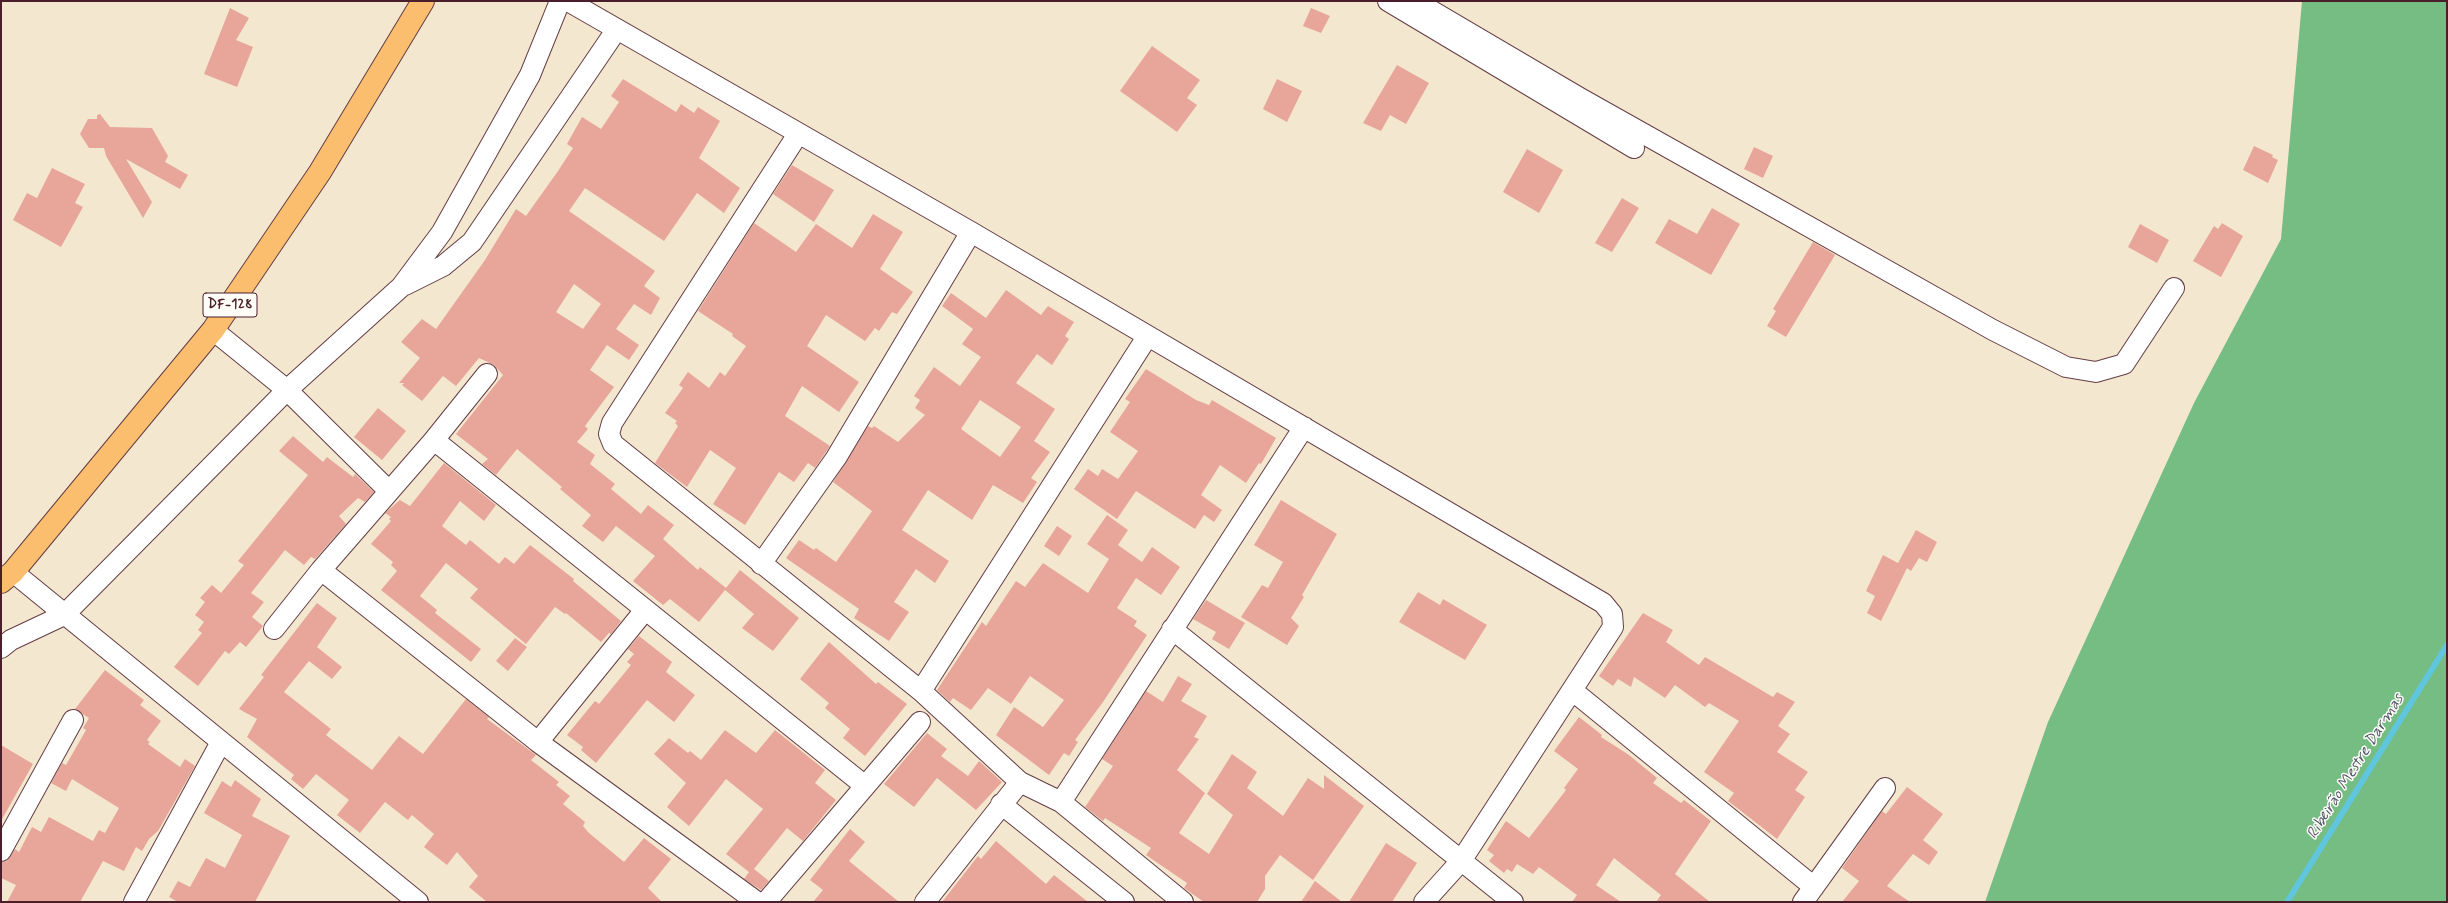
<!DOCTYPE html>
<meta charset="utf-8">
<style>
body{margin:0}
#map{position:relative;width:2448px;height:903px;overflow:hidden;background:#f4e7d0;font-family:Mynerve,sans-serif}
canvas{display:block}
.frame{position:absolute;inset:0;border:2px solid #4a1f2b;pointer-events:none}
</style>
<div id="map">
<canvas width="2448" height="903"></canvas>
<div class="frame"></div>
</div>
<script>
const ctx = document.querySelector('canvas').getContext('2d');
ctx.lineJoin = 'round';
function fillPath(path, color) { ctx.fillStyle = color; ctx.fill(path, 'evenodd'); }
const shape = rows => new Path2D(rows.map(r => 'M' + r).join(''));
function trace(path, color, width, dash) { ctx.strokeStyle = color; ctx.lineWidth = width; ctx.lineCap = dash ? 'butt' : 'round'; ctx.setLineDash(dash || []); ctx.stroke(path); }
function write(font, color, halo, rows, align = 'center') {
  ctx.font = font + ' Mynerve,sans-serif'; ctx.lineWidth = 3; ctx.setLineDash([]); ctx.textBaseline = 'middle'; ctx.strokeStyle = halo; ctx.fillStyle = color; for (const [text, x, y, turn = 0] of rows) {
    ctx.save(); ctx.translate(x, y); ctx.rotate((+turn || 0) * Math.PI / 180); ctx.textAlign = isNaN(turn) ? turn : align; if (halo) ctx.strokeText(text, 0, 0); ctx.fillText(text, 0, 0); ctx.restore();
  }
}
fillPath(shape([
 [2302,1,2447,1,2447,902,1985,902,2048,722,2194,403,2281,239]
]), '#76bd83');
trace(shape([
 [2287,902,2447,645]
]), '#60c6dd', 6);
fillPath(shape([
 [230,8,249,18,236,40,253,47,237,87,204,74],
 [1311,8,1330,16,1321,33,1303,26],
 [1152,46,1200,80,1187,98,1197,105,1177,132,1120,91],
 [1397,65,1429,83,1406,124,1390,115,1381,131,1363,123],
 [623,79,676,112,681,104,694,113,698,107,720,121,699,158,740,188,724,213,697,193,664,241,585,188,569,211,655,271,644,286,660,298,651,315,634,304,616,329,639,345,629,360,607,345,590,370,614,387,585,426,588,429,577,442,595,455,590,464,615,484,611,489,641,514,648,505,674,525,663,539,698,570,700,567,726,588,740,570,799,618,773,651,742,628,754,614,725,590,699,622,670,599,663,605,633,581,655,556,616,526,603,542,582,526,591,515,560,489,562,487,517,449,496,475,482,464,488,459,456,434,503,375,494,365,479,358,456,386,443,376,422,401,402,385,404,383,399,383,420,358,401,342,422,319,436,329,485,260,516,209,526,216,558,171,573,148,567,144,582,117,601,129,619,102,611,96],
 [574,284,601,304,583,329,556,312],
 [1277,79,1302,91,1287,122,1263,109],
 [100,114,110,127,152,128,168,156,165,162,188,175,180,189,126,159,152,202,143,218,106,156,104,148,89,148,80,134,88,119,97,119,97,115],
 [2254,146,2273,155,2272,157,2278,160,2268,183,2243,170],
 [1754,147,1773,156,1763,178,1744,169],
 [1527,149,1563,170,1539,213,1503,192],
 [792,165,834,190,814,222,773,194],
 [52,168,85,184,75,203,83,207,61,247,13,220,27,193,37,198],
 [1622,198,1639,208,1612,252,1595,243],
 [1712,208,1740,224,1711,275,1655,243,1669,219,1697,234],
 [873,214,903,232,880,269,913,292,897,314,892,312,879,331,875,328,865,341,826,315,807,346,859,382,839,412,802,386,785,416,830,446,815,468,808,463,794,482,779,472,745,525,713,504,736,468,710,450,687,487,655,463,678,426,675,423,677,421,665,413,683,388,679,385,688,372,709,388,720,372,725,376,746,346,732,336,733,334,698,311,754,223,796,252,816,224,852,248],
 [2222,223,2243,236,2221,277,2193,261,2214,226,2218,229],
 [2140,224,2169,240,2157,263,2128,247],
 [1813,242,1835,255,1786,337,1767,326,1776,311,1773,309],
 [1006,290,1041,315,1048,306,1074,322,1065,336,1069,339,1052,365,1037,354,1016,383,1055,409,1034,441,1050,452,1031,478,1037,482,1023,503,993,485,972,520,928,490,902,530,949,561,935,583,916,569,894,602,909,612,889,641,854,618,859,609,786,558,799,540,814,550,816,548,836,562,872,511,833,482,868,426,872,428,874,426,898,442,925,415,915,408,920,400,914,396,934,367,960,386,981,357,962,344,973,329,942,306,951,293,986,318],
 [980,400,1021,427,1000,457,961,429],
 [1146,369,1196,400,1209,405,1212,400,1276,438,1261,464,1259,463,1246,483,1220,465,1201,495,1222,510,1214,522,1204,515,1195,529,1136,491,1117,519,1074,489,1088,469,1098,476,1102,469,1118,479,1138,451,1110,432,1130,402,1125,399],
 [378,408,406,431,382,460,354,437],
 [293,436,323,462,327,457,353,477,355,474,374,492,365,502,358,498,339,516,346,524,315,559,311,557,304,565,285,550,251,593,264,602,252,617,263,626,246,647,240,642,229,654,225,651,198,686,174,667,202,633,198,630,204,622,195,615,205,602,200,598,212,585,221,593,244,565,238,561,308,475,279,451],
 [444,463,496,505,484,521,460,501,442,526,466,545,470,540,499,564,505,557,514,564,530,545,574,579,573,581,621,621,611,634,609,633,601,642,566,613,565,614,555,607,526,644,470,598,478,589,446,563,420,596,437,610,435,613,481,649,471,662,381,590,397,571,391,565,393,562,371,544,391,521,389,519,391,517,385,513,400,500,410,506],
 [1281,500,1337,534,1302,595,1304,597,1291,618,1299,626,1287,645,1241,617,1262,585,1268,588,1283,562,1254,545],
 [1107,515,1128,530,1118,545,1142,562,1152,547,1180,567,1161,595,1136,578,1117,608,1137,621,1134,626,1147,635,1103,702,1075,740,1078,742,1069,756,1064,753,1049,775,996,735,1014,707,1043,727,1064,700,1030,676,1011,704,988,688,971,710,953,698,950,702,937,690,982,622,986,626,1016,581,1025,587,1043,563,1088,593,1109,559,1087,544],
 [1057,526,1072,536,1059,556,1044,546],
 [1916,530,1937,542,1927,562,1919,558,1911,571,1907,568,1881,621,1867,613,1875,596,1866,591,1883,555,1898,563],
 [1418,592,1440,605,1443,599,1487,625,1465,660,1399,622],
 [1206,600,1245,623,1229,649,1212,639,1216,632,1193,619],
 [317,603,337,618,317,647,342,667,332,679,309,661,284,692,331,729,326,735,372,770,399,736,423,754,466,699,489,717,487,719,536,755,531,760,559,782,556,785,570,796,563,804,585,822,583,826,589,833,624,862,644,838,671,859,648,888,662,902,487,902,469,887,478,876,457,852,447,865,424,847,434,834,412,815,408,820,385,802,360,833,337,815,349,800,316,774,303,789,291,779,294,775,247,737,257,719,239,709,264,677,261,675],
 [1643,613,1673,630,1666,642,1699,665,1705,657,1773,697,1777,692,1795,702,1778,726,1790,734,1777,752,1808,772,1795,790,1805,797,1777,839,1728,801,1734,793,1704,772,1739,721,1709,703,1705,707,1675,685,1665,698,1634,677,1631,687,1618,679,1613,686,1599,676],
 [639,636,672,662,666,672,695,695,674,722,647,700,596,763,581,750,583,747,567,735,595,701,599,704,631,665,627,662,634,654,628,649],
 [515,638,527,647,508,671,496,661],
 [829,642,876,684,878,682,907,704,865,756,843,738,850,729,825,708,829,703,800,679],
 [105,670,144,700,140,705,161,721,147,740,150,742,148,744,180,767,185,759,195,766,158,831,149,839,142,851,136,847,124,871,103,861,80,902,7,902,16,885,1,878,1,862,7,861,15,849,19,852,32,827,41,832,49,817,93,841,99,830,105,833,119,808,72,779,66,791,51,783,62,763,66,765,86,730,83,728,89,718,75,709],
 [1178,676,1192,684,1181,701,1207,716,1194,737,1199,739,1177,770,1205,793,1179,833,1209,854,1233,815,1207,794,1232,754,1257,772,1247,788,1283,816,1308,778,1324,789,1324,775,1364,806,1313,880,1280,855,1265,876,1265,889,1257,902,1204,902,1184,888,1187,883,1146,855,1151,848,1105,818,1103,821,1085,807,1113,766,1102,759,1146,691,1163,702],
 [1579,717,1602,735,1601,737,1629,755,1657,778,1653,783,1681,803,1684,800,1711,821,1675,874,1710,902,1656,902,1661,895,1614,858,1596,885,1621,902,1572,902,1577,895,1539,867,1533,874,1517,864,1512,872,1507,869,1504,873,1489,861,1494,855,1487,850,1506,821,1529,838,1566,790,1564,788,1578,769,1554,751],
 [725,730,756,753,775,730,825,770,815,783,836,800,803,841,787,828,754,869,769,881,761,890,744,879,749,872,726,854,763,809,726,779,689,826,667,807,686,783,654,754,669,738,688,753,690,751,701,760],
 [927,733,947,749,941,756,968,776,979,761,1002,782,976,810,937,778,914,807,884,784],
 [1,745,33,764,1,821],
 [235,780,261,799,252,816,290,836,255,902,178,902,169,897,178,881,190,887,206,858,225,868,242,835,204,813,222,781,231,787],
 [1907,787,1943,814,1923,840,1938,852,1929,865,1913,854,1887,886,1910,902,1842,902,1859,881,1842,868,1882,811,1886,814],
 [850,829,865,842,849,861,899,902,813,902,823,890,810,880],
 [996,841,1046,884,1054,875,1088,902,942,902,978,856,981,859],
 [1386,843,1417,863,1392,902,1349,902],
 [1315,881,1342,902,1301,902]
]), '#e7a699');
const minor = shape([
 [568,1,971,232,1603,603,1612,614,1613,627,1461,861,1424,902],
 [1388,1,1634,148],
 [1415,1,1580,98,1993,330,2066,367,2096,372,2124,364,2174,288],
 [798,134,612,423,609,434,613,444,921,691,1020,782,1061,802,1183,902],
 [405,285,443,266,472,242,617,29],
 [213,330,287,390,389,491],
 [434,440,487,374],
 [761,564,836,458,971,232],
 [13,572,418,902],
 [274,629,321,570],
 [1172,629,1513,902],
 [1,648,11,640,64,615,287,390,401,287,442,232,530,75,560,1],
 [921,691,1147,337],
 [1573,691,1814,887],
 [538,742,645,610],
 [1061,802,1304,427],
 [1001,804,1124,902],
 [1,851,73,720],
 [134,902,221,742],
 [757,902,538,742,321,570,434,440,864,785],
 [766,902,920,722],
 [925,902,1020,782],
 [1803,902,1885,788]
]);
const primary = shape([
 [1,582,13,572,213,330,320,172,423,1]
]);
trace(minor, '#643d44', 22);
trace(primary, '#643d44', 24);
trace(minor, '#fff', 20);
trace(primary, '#fbbe6e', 22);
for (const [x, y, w] of [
 [230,305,54]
]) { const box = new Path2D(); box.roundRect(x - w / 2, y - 12, w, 24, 3); ctx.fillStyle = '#fdfcf7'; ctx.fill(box); trace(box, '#4a1f2b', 1); }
write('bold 14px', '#4a1f2b', null, [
 ["DF-128",230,305]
]);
write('italic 16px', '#525969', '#fdfcf7', [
 ["Ribeirão Mestre Darmas",2356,767,-58]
]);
</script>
